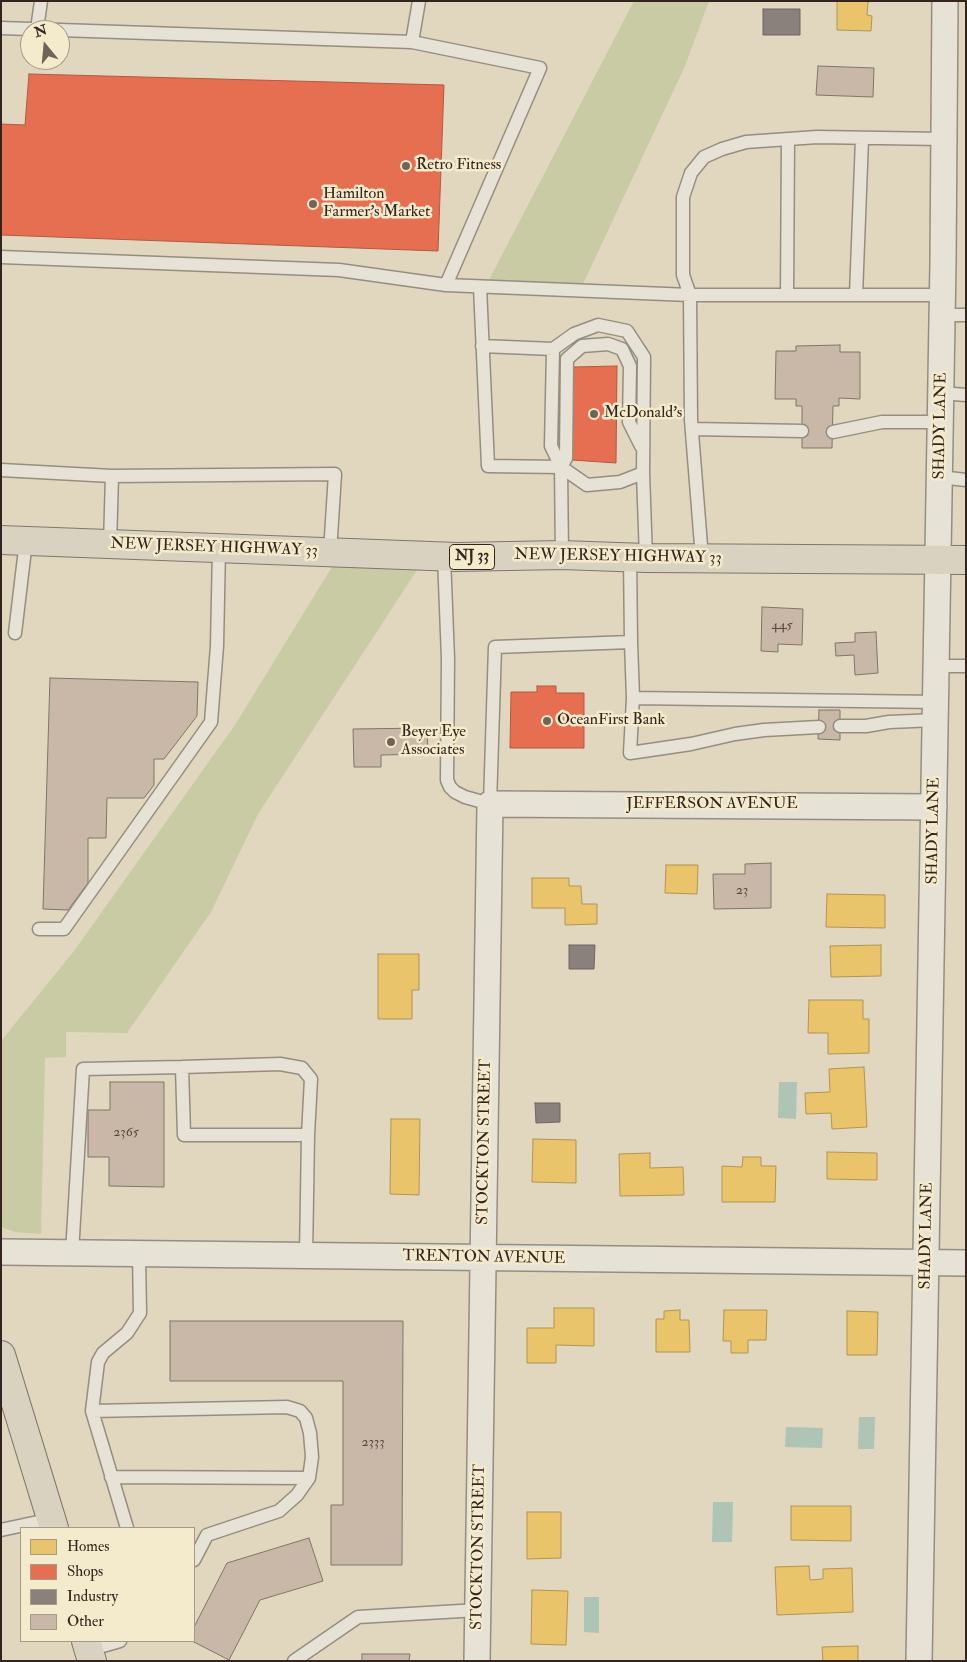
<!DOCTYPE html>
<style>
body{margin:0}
#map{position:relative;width:967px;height:1662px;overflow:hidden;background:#e0d7be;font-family:"IM FELL Double Pica",serif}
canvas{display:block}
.frame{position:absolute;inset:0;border:2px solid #33241f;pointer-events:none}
.legend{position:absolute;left:20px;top:1527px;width:175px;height:115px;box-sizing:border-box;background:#f4eacc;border:1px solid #a79b87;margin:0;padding:6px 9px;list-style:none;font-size:15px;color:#33241f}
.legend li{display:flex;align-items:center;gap:10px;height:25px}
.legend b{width:25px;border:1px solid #a79b87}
.north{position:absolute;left:20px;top:20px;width:50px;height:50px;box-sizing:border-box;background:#f4eacc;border:1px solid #a79b87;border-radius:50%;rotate:343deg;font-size:14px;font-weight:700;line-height:20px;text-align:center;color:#33241f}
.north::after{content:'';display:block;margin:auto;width:18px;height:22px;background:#706357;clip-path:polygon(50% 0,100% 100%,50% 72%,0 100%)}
</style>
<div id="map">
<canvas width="967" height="1662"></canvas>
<div class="frame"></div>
<ul class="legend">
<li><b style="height:14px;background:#e9c46a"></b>Homes</li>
<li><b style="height:14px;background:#e76f51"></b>Shops</li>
<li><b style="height:14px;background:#8a817c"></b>Industry</li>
<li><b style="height:14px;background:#c9b7a7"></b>Other</li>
</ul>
<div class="north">N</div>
</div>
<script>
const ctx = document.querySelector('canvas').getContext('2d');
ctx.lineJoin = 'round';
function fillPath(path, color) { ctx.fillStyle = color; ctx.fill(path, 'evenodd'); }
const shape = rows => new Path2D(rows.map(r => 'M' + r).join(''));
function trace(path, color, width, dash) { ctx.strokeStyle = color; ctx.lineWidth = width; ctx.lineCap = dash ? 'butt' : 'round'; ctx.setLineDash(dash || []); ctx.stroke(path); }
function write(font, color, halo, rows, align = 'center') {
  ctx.font = font + ' "IM FELL Double Pica",serif'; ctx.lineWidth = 5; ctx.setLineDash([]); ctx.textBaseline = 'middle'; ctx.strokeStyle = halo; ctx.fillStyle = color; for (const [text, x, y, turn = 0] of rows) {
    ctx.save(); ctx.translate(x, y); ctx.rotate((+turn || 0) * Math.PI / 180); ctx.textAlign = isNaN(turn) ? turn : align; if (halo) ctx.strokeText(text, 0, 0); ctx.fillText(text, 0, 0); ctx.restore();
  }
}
fillPath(shape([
 [634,1,709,1,685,66,582,286,489,280],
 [335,562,419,567,258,814,211,912,127,1033,66,1032,66,1057,45,1058,41,1234,15,1232,1,1227,1,1041,74,951,235,725]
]), '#c8cba4');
fillPath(shape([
 [779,1082,797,1082,796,1119,778,1118],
 [859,1417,875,1417,874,1449,858,1449],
 [786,1427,823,1428,822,1448,785,1447],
 [713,1502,733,1502,732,1542,712,1542],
 [584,1597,599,1597,599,1633,584,1632]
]), '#aec4b4');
const homes = shape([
 [837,1,874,1,868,2,867,15,872,16,871,31,837,30,837,1],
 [666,865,698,865,697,894,665,893,666,865],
 [532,878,569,878,569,886,581,886,582,904,597,904,597,924,565,925,565,908,532,908,532,878],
 [827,894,885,895,885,928,826,927,827,894],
 [881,945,881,976,831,977,830,946,881,945],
 [378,954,419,954,419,990,412,990,412,1019,378,1019,378,954],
 [809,1000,863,1000,863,1019,869,1019,869,1053,828,1054,828,1033,808,1033,809,1000],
 [864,1067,867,1127,832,1129,831,1113,806,1114,805,1093,830,1092,829,1069,864,1067],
 [391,1119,420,1119,419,1195,390,1194,391,1119],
 [533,1139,576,1140,576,1183,532,1182,533,1139],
 [827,1152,877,1153,877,1180,827,1179,827,1152],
 [650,1153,650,1168,683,1167,684,1195,620,1196,619,1154,650,1153],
 [743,1157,761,1157,761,1166,776,1166,775,1202,722,1202,722,1166,742,1167,743,1157],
 [554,1308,594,1308,594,1346,556,1345,556,1363,527,1363,527,1328,554,1328,554,1308],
 [680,1310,680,1320,689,1320,690,1352,656,1352,656,1319,664,1319,664,1311,680,1310],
 [724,1310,767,1310,766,1340,748,1340,748,1353,731,1353,731,1341,723,1341,724,1310],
 [847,1311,878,1312,877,1355,847,1355,847,1311],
 [791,1506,851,1506,851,1541,791,1540,791,1506],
 [527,1512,561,1512,561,1558,527,1559,527,1512],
 [809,1566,810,1580,823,1579,823,1569,852,1568,853,1612,777,1615,775,1567,809,1566],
 [532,1590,568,1591,566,1645,531,1644,532,1590],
 [858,1646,858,1661,823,1661,822,1647,858,1646]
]);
fillPath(homes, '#e9c46a');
trace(homes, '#b29454', 1);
const shops = shape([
 [29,74,444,85,438,251,1,235,1,124,25,125,29,74],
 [617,366,616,463,572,460,573,367,617,366],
 [537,686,556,686,556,693,584,693,584,748,510,748,511,692,537,692,537,686]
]);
fillPath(shops, '#e76f51');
trace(shops, '#b15842', 1);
const industry = shape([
 [763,9,800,9,800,35,763,35,763,9],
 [569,945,595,945,594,969,569,969,569,945],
 [535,1103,560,1103,560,1122,536,1123,535,1103]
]);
fillPath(industry, '#8a817c');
trace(industry, '#706560', 1);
const building = shape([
 [818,66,874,68,873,97,816,95,818,66],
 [840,345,840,352,860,352,860,399,839,398,839,406,833,406,832,448,802,448,802,406,796,406,796,399,775,399,776,351,796,351,796,346,840,345],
 [762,607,803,609,802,645,778,644,778,652,761,651,762,607],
 [876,632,878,673,855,675,854,655,836,656,835,643,855,642,855,633,876,632],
 [50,678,198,682,197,716,164,759,154,759,154,785,144,798,107,798,106,838,88,838,88,883,68,910,43,909,50,678],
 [819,710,840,710,840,740,818,739,819,710],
 [427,728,428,754,381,755,381,767,354,767,353,729,427,728],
 [771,863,771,908,714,909,713,874,745,874,745,864,771,863],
 [110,1082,164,1082,164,1187,109,1186,109,1157,88,1157,88,1110,110,1110,110,1082],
 [170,1321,403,1321,402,1565,331,1565,331,1505,343,1505,343,1381,170,1381,170,1321],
 [309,1538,323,1581,260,1600,229,1660,192,1641,194,1641,194,1627,227,1563,309,1538],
 [362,1654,410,1654,409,1661,362,1661,362,1654]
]);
fillPath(building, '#c9b7a7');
trace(building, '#7e766a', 1);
const service = shape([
 [419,1,412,42,540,68,446,285],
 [1,28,59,30],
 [37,29,41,1],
 [60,30,412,42],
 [1,257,339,270,446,285,690,295,683,275,683,197,691,173,704,157,722,149,746,142,817,137,943,139],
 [480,287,488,466,561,467,587,485,620,482,643,473],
 [787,295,788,140],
 [856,295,862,139],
 [942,315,966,315],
 [482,346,553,349,574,334,598,325,627,331,644,357,643,473,646,558],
 [553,349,551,446,561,467,562,555],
 [941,393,966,395],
 [692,429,802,431],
 [833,432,882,422,941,422],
 [561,467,566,458,567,359,582,346,608,344,622,349,630,366,629,422,641,446],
 [1,470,112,476,335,474,330,552],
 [940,477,966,480],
 [110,544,112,476],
 [444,557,448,659,447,780,450,787,455,792,465,797,490,804,495,647,631,642,630,557],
 [702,558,691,420,690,295,943,295],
 [15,633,26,541],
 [631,642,633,698,630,753,691,744,735,734,764,730,819,727],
 [936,666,966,666],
 [633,698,936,702],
 [840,726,866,726,889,722,936,720],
 [39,929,64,929,211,722,217,646,219,548],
 [182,1067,280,1064,302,1068,311,1079,308,1135],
 [72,1253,83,1069,182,1067,184,1135,308,1135,306,1256],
 [139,1254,140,1313,127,1333,103,1353,98,1362,92,1411,287,1407,300,1411,306,1418,310,1433,312,1457,309,1478,297,1495,279,1511,207,1535,194,1560],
 [92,1411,127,1528],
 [111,1477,309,1478],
 [1,1530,52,1519],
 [89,1650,120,1641],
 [294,1661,358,1617,478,1610]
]);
const minor = shape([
 [1,1252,966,1263],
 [477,1661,490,804,934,807],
 [919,1661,943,262,945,1]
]);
const primary = shape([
 [1,540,457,557,562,555,646,558,966,560],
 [1,1355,54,1528],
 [86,1641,92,1661]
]);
trace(service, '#958e80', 15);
trace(minor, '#958e80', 28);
trace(primary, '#7e766a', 30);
trace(service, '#e6e2d5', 12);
trace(minor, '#e6e2d5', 25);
trace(primary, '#dad2c0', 28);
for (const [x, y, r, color] of [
 [406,166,5,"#706357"],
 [313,204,5,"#706357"],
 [594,414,5,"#706357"],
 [547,721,5,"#706357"],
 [391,742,5,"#706357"]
]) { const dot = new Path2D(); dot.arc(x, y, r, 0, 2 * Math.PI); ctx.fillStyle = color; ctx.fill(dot); trace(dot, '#f4eacc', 2); }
write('14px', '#584941', null, [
 ["445",782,626],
 ["23",742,891],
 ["2365",126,1133],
 ["2333",373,1443]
]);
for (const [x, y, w] of [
 [472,557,45]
]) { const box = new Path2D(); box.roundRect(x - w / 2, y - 12.5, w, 25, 4); ctx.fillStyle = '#f4eacc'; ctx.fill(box); trace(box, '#33241f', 1); }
write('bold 15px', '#33241f', null, [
 ["NJ 33",472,557]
]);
write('16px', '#33241f', '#f4eacc', [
 ["Retro Fitness",416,166],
 ["Hamilton",323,195],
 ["Farmer's Market",323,213],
 ["McDonald's",604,414],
 ["OceanFirst Bank",557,721],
 ["Beyer Eye",401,733],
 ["Associates",401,751]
], 'left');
write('16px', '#33241f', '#f4eacc', [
 ["SHADY LANE",941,426,-89],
 ["NEW JERSEY HIGHWAY 33",214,548,2],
 ["NEW JERSEY HIGHWAY 33",618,557,1],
 ["JEFFERSON AVENUE",712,805],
 ["SHADY LANE",934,831,-89],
 ["STOCKTON STREET",485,1142,-89],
 ["SHADY LANE",927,1236,-89],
 ["TRENTON AVENUE",484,1258,1],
 ["STOCKTON STREET",479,1547,-89]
]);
</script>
